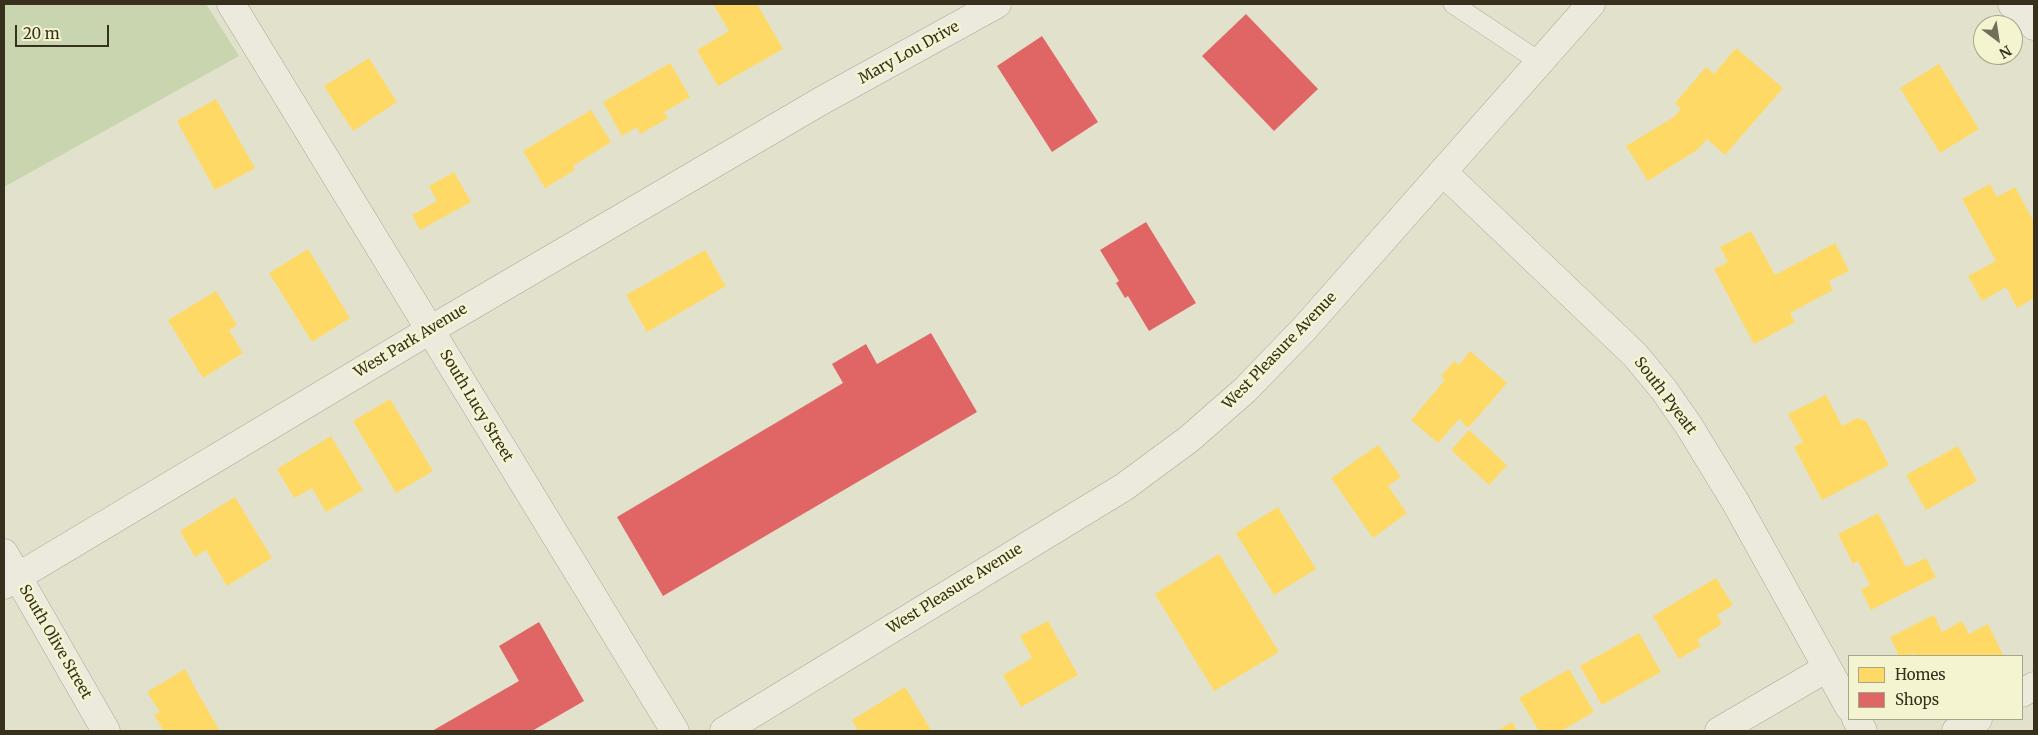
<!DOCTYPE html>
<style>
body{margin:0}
#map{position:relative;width:2038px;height:735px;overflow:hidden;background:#e2e2cc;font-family:Merriweather,serif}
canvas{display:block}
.frame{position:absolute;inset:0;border:5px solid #36301d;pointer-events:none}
.legend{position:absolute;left:1848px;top:655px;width:175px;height:65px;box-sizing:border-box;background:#f4f4d1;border:1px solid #a8a689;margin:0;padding:6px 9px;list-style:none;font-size:15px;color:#36301d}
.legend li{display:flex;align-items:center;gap:10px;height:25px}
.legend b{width:25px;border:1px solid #a8a689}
.north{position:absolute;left:1973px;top:15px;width:50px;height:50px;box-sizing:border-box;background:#f4f4d1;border:1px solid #a8a689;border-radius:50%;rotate:149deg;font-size:14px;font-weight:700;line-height:20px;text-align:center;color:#36301d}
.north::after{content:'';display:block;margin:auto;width:18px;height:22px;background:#726e5a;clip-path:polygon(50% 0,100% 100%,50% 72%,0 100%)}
.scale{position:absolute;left:15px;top:25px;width:94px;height:22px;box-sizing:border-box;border:2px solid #36301d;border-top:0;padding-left:6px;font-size:15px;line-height:18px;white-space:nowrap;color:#36301d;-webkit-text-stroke:4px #f4f4d1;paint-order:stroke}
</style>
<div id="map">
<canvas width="2038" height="735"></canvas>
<div class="frame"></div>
<ul class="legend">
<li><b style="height:14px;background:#ffd966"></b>Homes</li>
<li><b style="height:14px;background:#e06666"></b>Shops</li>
</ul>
<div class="north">N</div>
<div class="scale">20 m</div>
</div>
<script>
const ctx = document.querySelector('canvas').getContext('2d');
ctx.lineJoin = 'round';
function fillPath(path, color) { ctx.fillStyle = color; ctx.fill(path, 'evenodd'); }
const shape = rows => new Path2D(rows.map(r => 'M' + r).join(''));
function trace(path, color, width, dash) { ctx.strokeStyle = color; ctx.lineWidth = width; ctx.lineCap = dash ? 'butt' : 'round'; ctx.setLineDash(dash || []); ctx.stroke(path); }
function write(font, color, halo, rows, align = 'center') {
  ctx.font = font + ' Merriweather,serif'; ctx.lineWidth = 5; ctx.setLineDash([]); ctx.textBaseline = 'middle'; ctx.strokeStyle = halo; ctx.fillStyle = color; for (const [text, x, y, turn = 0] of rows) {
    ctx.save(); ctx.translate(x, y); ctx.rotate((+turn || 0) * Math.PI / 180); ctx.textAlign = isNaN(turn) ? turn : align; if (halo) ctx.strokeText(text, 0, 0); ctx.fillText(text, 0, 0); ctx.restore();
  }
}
fillPath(shape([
 [4,4,206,4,239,56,4,187]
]), '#c9d5ae');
fillPath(shape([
 [713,4,757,4,783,49,718,86,697,50,729,31],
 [1736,48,1783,88,1725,155,1707,139,1697,150,1648,181,1626,146,1674,117,1681,109,1675,103,1706,67,1714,74],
 [369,58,397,102,353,131,324,86],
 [670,63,690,97,664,112,668,118,640,134,637,127,622,136,603,102],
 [1939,64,1979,129,1940,153,1900,88],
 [216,99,255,168,215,190,177,121],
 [591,110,611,142,573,166,575,170,545,188,523,151],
 [454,172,471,202,420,230,412,215,437,201,429,186],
 [1990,184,1997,197,2015,187,2034,222,2034,298,2017,308,2006,287,1982,301,1968,276,1996,261,1962,199],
 [1751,231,1775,275,1835,243,1849,271,1829,281,1833,290,1790,313,1795,322,1754,344,1714,269,1728,262,1720,247],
 [308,249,350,318,312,342,269,273],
 [705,250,726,286,647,332,626,295],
 [216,291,237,325,229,330,243,353,203,378,168,320],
 [1470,351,1507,383,1468,428,1459,419,1438,443,1411,420,1445,380,1441,376,1454,361,1459,365],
 [1826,395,1842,426,1857,418,1866,421,1889,465,1822,500,1794,447,1803,442,1788,414],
 [390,399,433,471,396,493,353,421],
 [1469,430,1507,465,1489,485,1451,450],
 [331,436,363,490,326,512,312,488,294,498,277,469],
 [1378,445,1401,477,1388,486,1407,513,1373,538,1331,478],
 [1958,446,1977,481,1926,510,1906,475],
 [235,497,272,558,227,586,206,550,195,557,180,531],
 [1278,507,1316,569,1274,595,1236,533],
 [1878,513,1906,567,1926,558,1936,577,1871,610,1861,590,1870,585,1858,561,1853,564,1838,534],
 [1219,554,1279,652,1214,691,1155,594],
 [1716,578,1733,605,1717,615,1722,624,1697,640,1701,646,1679,659,1653,616],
 [1934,615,1942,632,1962,621,1969,634,1988,624,2003,655,1916,656,1915,653,1908,656,1899,656,1890,637],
 [1048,621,1078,675,1021,707,1003,675,1032,658,1020,636],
 [1639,633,1661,672,1602,705,1580,666],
 [185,669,196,690,220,731,164,731,154,715,160,712,147,692],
 [1569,669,1594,712,1561,731,1539,731,1519,698],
 [905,687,931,730,858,731,852,720],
 [1512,722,1517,731,1497,731]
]), '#ffd966');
fillPath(shape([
 [1246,14,1318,89,1274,131,1202,56],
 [1042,36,1098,122,1052,152,997,66],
 [1146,222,1196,303,1149,331,1128,296,1125,298,1116,283,1119,281,1100,250],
 [931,333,977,412,663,596,617,517,843,383,832,364,866,344,877,364],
 [539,622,584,701,532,731,432,731,519,681,499,646]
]), '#e06666');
const service = shape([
 [1453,4,1540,62]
]);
const minor = shape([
 [231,4,675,731],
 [2012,4,2034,26],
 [1443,172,1635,355,1664,390,1689,426,1736,503,1849,707],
 [4,553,106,731],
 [4,585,430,330,821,101,997,4],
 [2022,693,2034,686],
 [1856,719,1863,731],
 [1719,731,1827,668],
 [1956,731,1978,719]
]);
const tertiary = shape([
 [724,731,1124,487,1189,439,1245,390,1304,329,1591,4]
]);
trace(service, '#a8a695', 20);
trace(minor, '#a8a695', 29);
trace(tertiary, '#a8a695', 29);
trace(service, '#ebeadd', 19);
trace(minor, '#ebeadd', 28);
trace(tertiary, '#ebeadd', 28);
write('15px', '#36301d', '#f4f4d1', [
 ["Mary Lou Drive",909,53,-29],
 ["West Park Avenue",411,341,-31],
 ["West Pleasure Avenue",1280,351,-46],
 ["South Pyeatt",1665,396,53],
 ["South Lucy Street",476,406,59],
 ["West Pleasure Avenue",955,589,-32],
 ["South Olive Street",55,642,60]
]);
</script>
